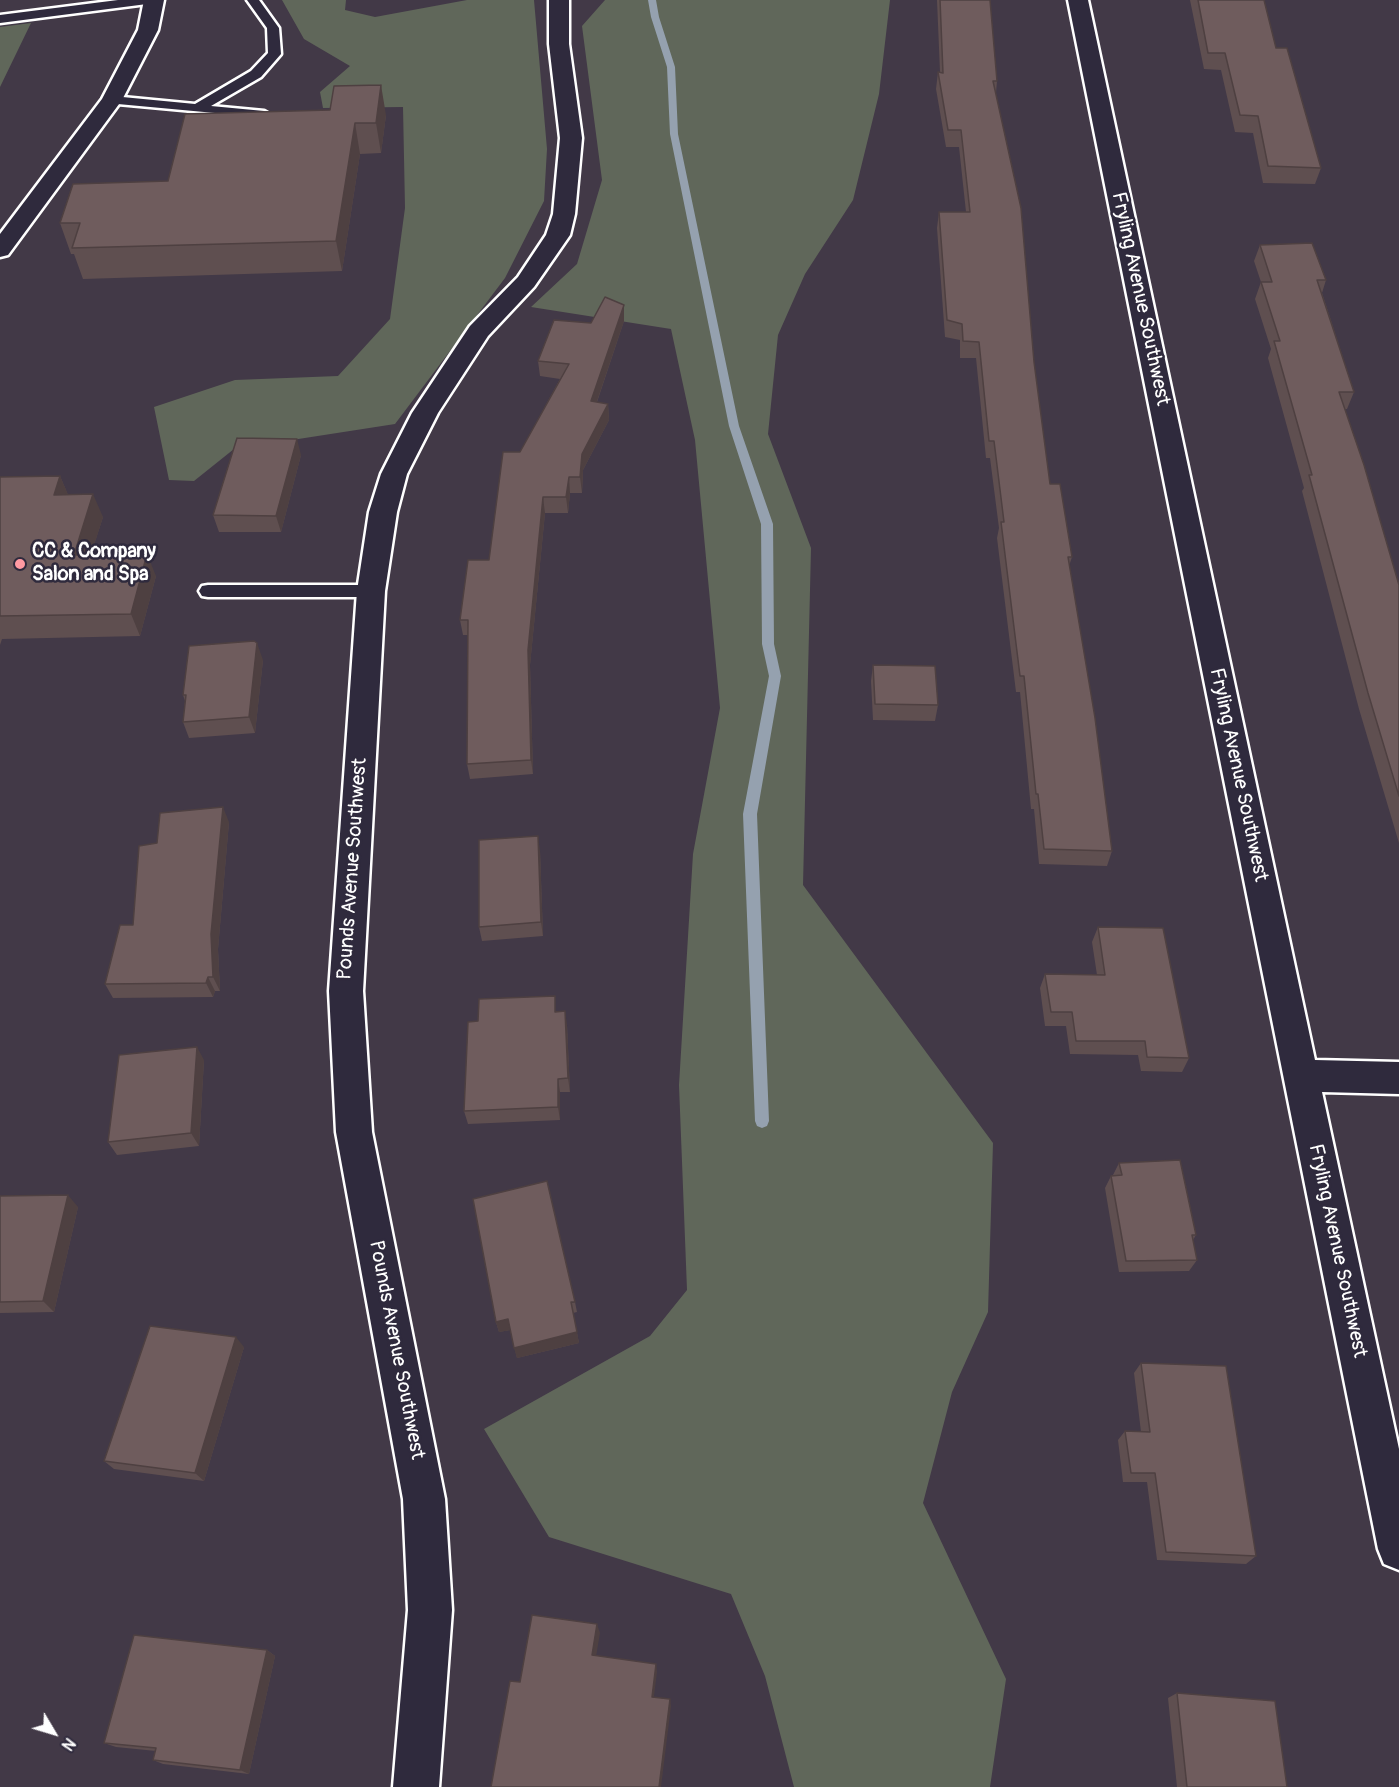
<!DOCTYPE html>
<style>
body{margin:0}
#map{position:relative;width:1399px;height:1787px;overflow:hidden;background:#423947;font-family:Pangolin,sans-serif}
canvas{display:block}
.north{position:absolute;left:24px;top:1703px;width:60px;height:60px;-webkit-text-stroke:4px #2f2a3d;paint-order:stroke;rotate:128deg;font-size:16px;font-weight:700;line-height:24px;text-align:center;color:#fff}
.north::after{content:'';display:block;margin:auto;width:21px;height:27px;background:#fff;clip-path:polygon(50% 0,100% 100%,50% 72%,0 100%)}
</style>
<div id="map">
<canvas width="1399" height="1787"></canvas>
<div class="north">N</div>
</div>
<script>
const ctx = document.querySelector('canvas').getContext('2d');
ctx.lineJoin = 'round';
function fillPath(path, color) { ctx.fillStyle = color; ctx.fill(path, 'evenodd'); }
const shape = rows => new Path2D(rows.map(r => 'M' + r).join(''));
function trace(path, color, width, dash) { ctx.strokeStyle = color; ctx.lineWidth = width; ctx.lineCap = dash ? 'butt' : 'round'; ctx.setLineDash(dash || []); ctx.stroke(path); }
function write(font, color, halo, rows, align = 'center') {
  ctx.font = font + ' Pangolin,sans-serif'; ctx.lineWidth = 5; ctx.setLineDash([]); ctx.textBaseline = 'middle'; ctx.strokeStyle = halo; ctx.fillStyle = color; for (const [text, x, y, turn = 0] of rows) {
    ctx.save(); ctx.translate(x, y); ctx.rotate((+turn || 0) * Math.PI / 180); ctx.textAlign = isNaN(turn) ? turn : align; if (halo) ctx.strokeText(text, 0, 0); ctx.fillText(text, 0, 0); ctx.restore();
  }
}
fillPath(shape([
 [282,0,346,0,345,10,375,17,467,0,534,0,547,149,544,201,505,278,395,424,234,449,194,481,169,480,154,407,235,380,338,376,390,319,405,208,403,107,323,108,320,92,350,66,304,39],
 [605,0,890,0,879,94,853,200,805,274,778,335,768,434,811,548,803,885,993,1143,988,1312,952,1392,923,1503,1006,1679,990,1787,794,1787,765,1676,731,1594,549,1537,484,1429,650,1336,687,1290,679,1085,693,854,720,708,695,440,671,329,531,307,577,264,602,180,582,26],
 [31,23,0,87,0,27]
]), '#60675a');
fillPath(shape([
 [648,0,656,0,659,17,675,67,678,134,739,426,773,524,774,644,781,676,757,814,769,1121,767,1126,762,1128,757,1126,755,1121,743,814,769,676,762,644,761,524,729,426,670,134,667,67,651,17,648,0]
]), '#95a1af');
const lane = shape([
 [118,0,153,0,147,4,0,23,0,15,118,0],
 [247,0,259,0,279,28,281,54,261,77,211,106,264,111,271,115,269,118,107,103,107,97,112,96,195,104,251,71,268,53,267,28,247,0],
 [208,585,371,585,377,586,380,591,377,596,371,597,208,597,202,596,199,591,202,586,208,585]
]);
const street = shape([
 [144,0,164,0,158,30,122,100,8,255,0,257,0,234,102,99,138,30,144,0],
 [549,0,569,0,569,44,582,138,575,214,570,235,534,287,488,336,438,413,407,474,397,512,385,591,363,991,372,1132,445,1499,452,1610,439,1787,393,1787,408,1610,403,1499,336,1132,329,991,357,591,369,512,381,474,412,413,470,326,518,277,546,235,553,214,560,138,549,44,549,0],
 [1068,0,1088,0,1315,1060,1399,1062,1399,1094,1322,1092,1399,1449,1399,1570,1384,1564,1378,1549,1068,0]
]);
trace(lane, '#fff', 5);
trace(street, '#fff', 5);
fillPath(lane, '#2f2a3d');
fillPath(street, '#2f2a3d');
fillPath(shape([
 [937,0,990,0,997,81,996,93,1034,362,1050,484,1072,557,1069,566,1112,851,1107,866,1039,864,1034,809,1031,809,1020,692,1016,692,997,538,999,528,990,458,986,458,976,358,960,358,960,340,945,337,937,228,939,212,966,212,959,147,946,147,936,89,938,72,940,72],
 [1190,0,1264,0,1276,48,1321,168,1315,184,1263,183,1253,133,1235,132,1221,70,1204,69],
 [185,114,386,115,381,153,360,154,342,271,83,279,74,254,71,254,60,223,168,181],
 [1260,245,1326,280,1322,293,1354,392,1347,409,1345,409,1399,585,1399,843,1359,709,1302,491,1304,488,1268,358,1271,349,1255,299,1261,282,1254,261],
 [624,305,624,321,597,402,608,404,609,420,583,470,582,493,570,493,568,513,545,513,530,665,533,774,470,779,467,764,468,635,463,635,460,620,489,560,520,452,560,379,540,376,538,361,591,323],
 [301,455,281,532,219,532,213,515],
 [60,476,68,495,103,517,91,554,156,576,140,636,2,639,0,645,0,477],
 [263,660,255,733,189,738,183,722,185,701,183,695],
 [873,665,938,705,935,721,873,720,871,681],
 [229,822,218,949,220,991,215,991,213,997,113,998,105,984,133,925,157,843],
 [540,851,543,936,482,941,479,927],
 [1098,927,1189,1058,1182,1072,1141,1071,1138,1055,1070,1054,1066,1026,1045,1026,1040,988,1045,974,1097,975,1092,942],
 [557,1011,567,1025,570,1092,560,1092,560,1120,468,1124,464,1111,478,1021],
 [204,1060,199,1146,117,1155,108,1142],
 [1119,1163,1196,1235,1193,1240,1197,1260,1189,1271,1119,1272,1105,1188,1111,1176,1113,1175],
 [0,1196,78,1207,54,1312,0,1313],
 [575,1302,577,1312,573,1313,579,1343,517,1358,510,1330,499,1332,496,1322],
 [244,1347,204,1481,114,1469,104,1461],
 [1141,1363,1256,1556,1246,1564,1157,1560,1147,1482,1123,1482,1118,1440,1125,1431,1141,1432,1134,1373],
 [267,1650,275,1656,249,1774,163,1764,153,1760,156,1751,116,1747,104,1743],
 [1177,1693,1287,1787,1177,1787,1168,1698]
]), '#5f4f50');
fillPath(shape([
 [381,85,386,115,381,153,376,123],
 [355,123,360,154,342,271,336,241],
 [624,305,624,321,592,416,591,401],
 [608,404,609,420,583,470,582,493,580,477,582,454],
 [297,439,301,455,281,532,276,516],
 [60,476,70,499,54,495],
 [569,477,570,493,568,513,566,497],
 [93,494,103,517,84,577,74,555],
 [543,497,545,513,530,665,533,774,531,760,528,650],
 [147,554,156,576,140,636,131,614],
 [257,643,263,660,255,733,249,717],
 [223,807,229,822,218,949,220,991,213,977,211,934],
 [538,836,540,851,543,936,541,922],
 [208,977,215,991,213,997,206,983],
 [565,1011,567,1025,570,1092,568,1078],
 [197,1047,204,1060,199,1146,191,1133],
 [558,1079,560,1092,560,1120,558,1107],
 [68,1195,78,1207,54,1312,43,1301],
 [508,1319,511,1330,499,1332,496,1322],
 [577,1332,579,1343,517,1358,514,1348],
 [236,1337,244,1347,204,1481,195,1473],
 [597,1624,600,1633,595,1663,592,1655],
 [267,1650,275,1656,249,1774,240,1770],
 [656,1664,657,1672,653,1704,652,1697],
 [670,1699,671,1706,661,1787,659,1787]
]), '#4e4041');
const building = shape([
 [940,0,990,0,997,81,993,81,1021,208,1034,362,1050,484,1060,484,1072,557,1068,557,1095,718,1112,851,1044,849,1038,794,1036,794,1024,676,1020,676,1001,522,1004,522,994,441,989,441,979,342,963,341,962,324,947,320,939,212,970,212,961,130,948,130,938,72,943,73,940,0],
 [1198,0,1264,0,1276,48,1287,48,1321,168,1268,166,1258,116,1240,115,1225,53,1208,53,1198,0],
 [381,85,376,123,355,123,336,241,72,248,80,223,60,223,73,184,168,181,185,114,330,110,334,86,381,85],
 [1312,243,1326,280,1317,280,1354,392,1339,392,1364,465,1399,585,1399,796,1368,693,1309,475,1312,475,1274,341,1280,341,1261,282,1272,282,1260,245,1312,243],
 [605,297,624,305,591,401,608,404,582,454,580,477,569,477,566,497,543,497,528,650,531,760,467,764,468,620,460,620,468,560,489,560,503,452,520,452,569,364,538,361,554,320,591,323,605,297],
 [237,438,297,439,276,516,213,515,237,438],
 [60,476,54,495,93,494,74,555,147,554,131,614,0,616,0,477,60,476],
 [254,641,257,643,249,717,183,722,186,695,183,695,189,646,254,641],
 [873,665,935,666,938,705,875,704,873,665],
 [223,807,211,934,213,977,208,977,206,983,105,984,120,925,133,925,139,846,157,843,160,813,223,807],
 [538,836,541,922,479,927,479,840,538,836],
 [1098,927,1163,928,1189,1058,1147,1057,1145,1041,1076,1041,1072,1012,1051,1012,1045,974,1105,975,1098,927],
 [555,996,555,1012,565,1011,568,1078,558,1079,558,1107,464,1111,468,1022,478,1021,479,999,555,996],
 [197,1047,191,1133,108,1142,119,1055,197,1047],
 [1180,1160,1196,1235,1192,1235,1197,1260,1126,1261,1111,1176,1122,1175,1119,1163,1180,1160],
 [547,1181,575,1302,571,1302,577,1332,514,1348,508,1319,496,1322,473,1199,547,1181],
 [68,1195,43,1301,0,1302,0,1196,68,1195],
 [150,1326,236,1337,195,1473,104,1461,150,1326],
 [1141,1363,1226,1366,1256,1556,1166,1552,1155,1473,1131,1473,1125,1431,1150,1432,1141,1363],
 [532,1615,597,1624,592,1655,656,1664,652,1697,670,1699,659,1787,491,1787,510,1681,520,1682,532,1615],
 [134,1635,267,1650,240,1770,153,1760,156,1748,104,1743,134,1635],
 [1177,1693,1275,1701,1287,1787,1187,1787,1177,1693]
]);
fillPath(building, '#6f5c5d');
trace(building, '#4e4041', 1.5);
for (const [x, y, r, color] of [
 [20,564,6,"#ff9aa2"]
]) { const dot = new Path2D(); dot.arc(x, y, r, 0, 2 * Math.PI); ctx.fillStyle = color; ctx.fill(dot); trace(dot, '#2f2a3d', 2); }
write('20px', '#fff', '#2f2a3d', [
 ["Fryling Avenue Southwest",1140,299,78],
 ["Fryling Avenue Southwest",1238,775,78],
 ["Pounds Avenue Southwest",353,869,-86],
 ["Fryling Avenue Southwest",1337,1251,78],
 ["Pounds Avenue Southwest",396,1350,79]
]);
write('bold 20px', '#fff', '#2f2a3d', [
 ["CC & Company",32,552],
 ["Salon and Spa",32,575]
], 'left');
</script>
